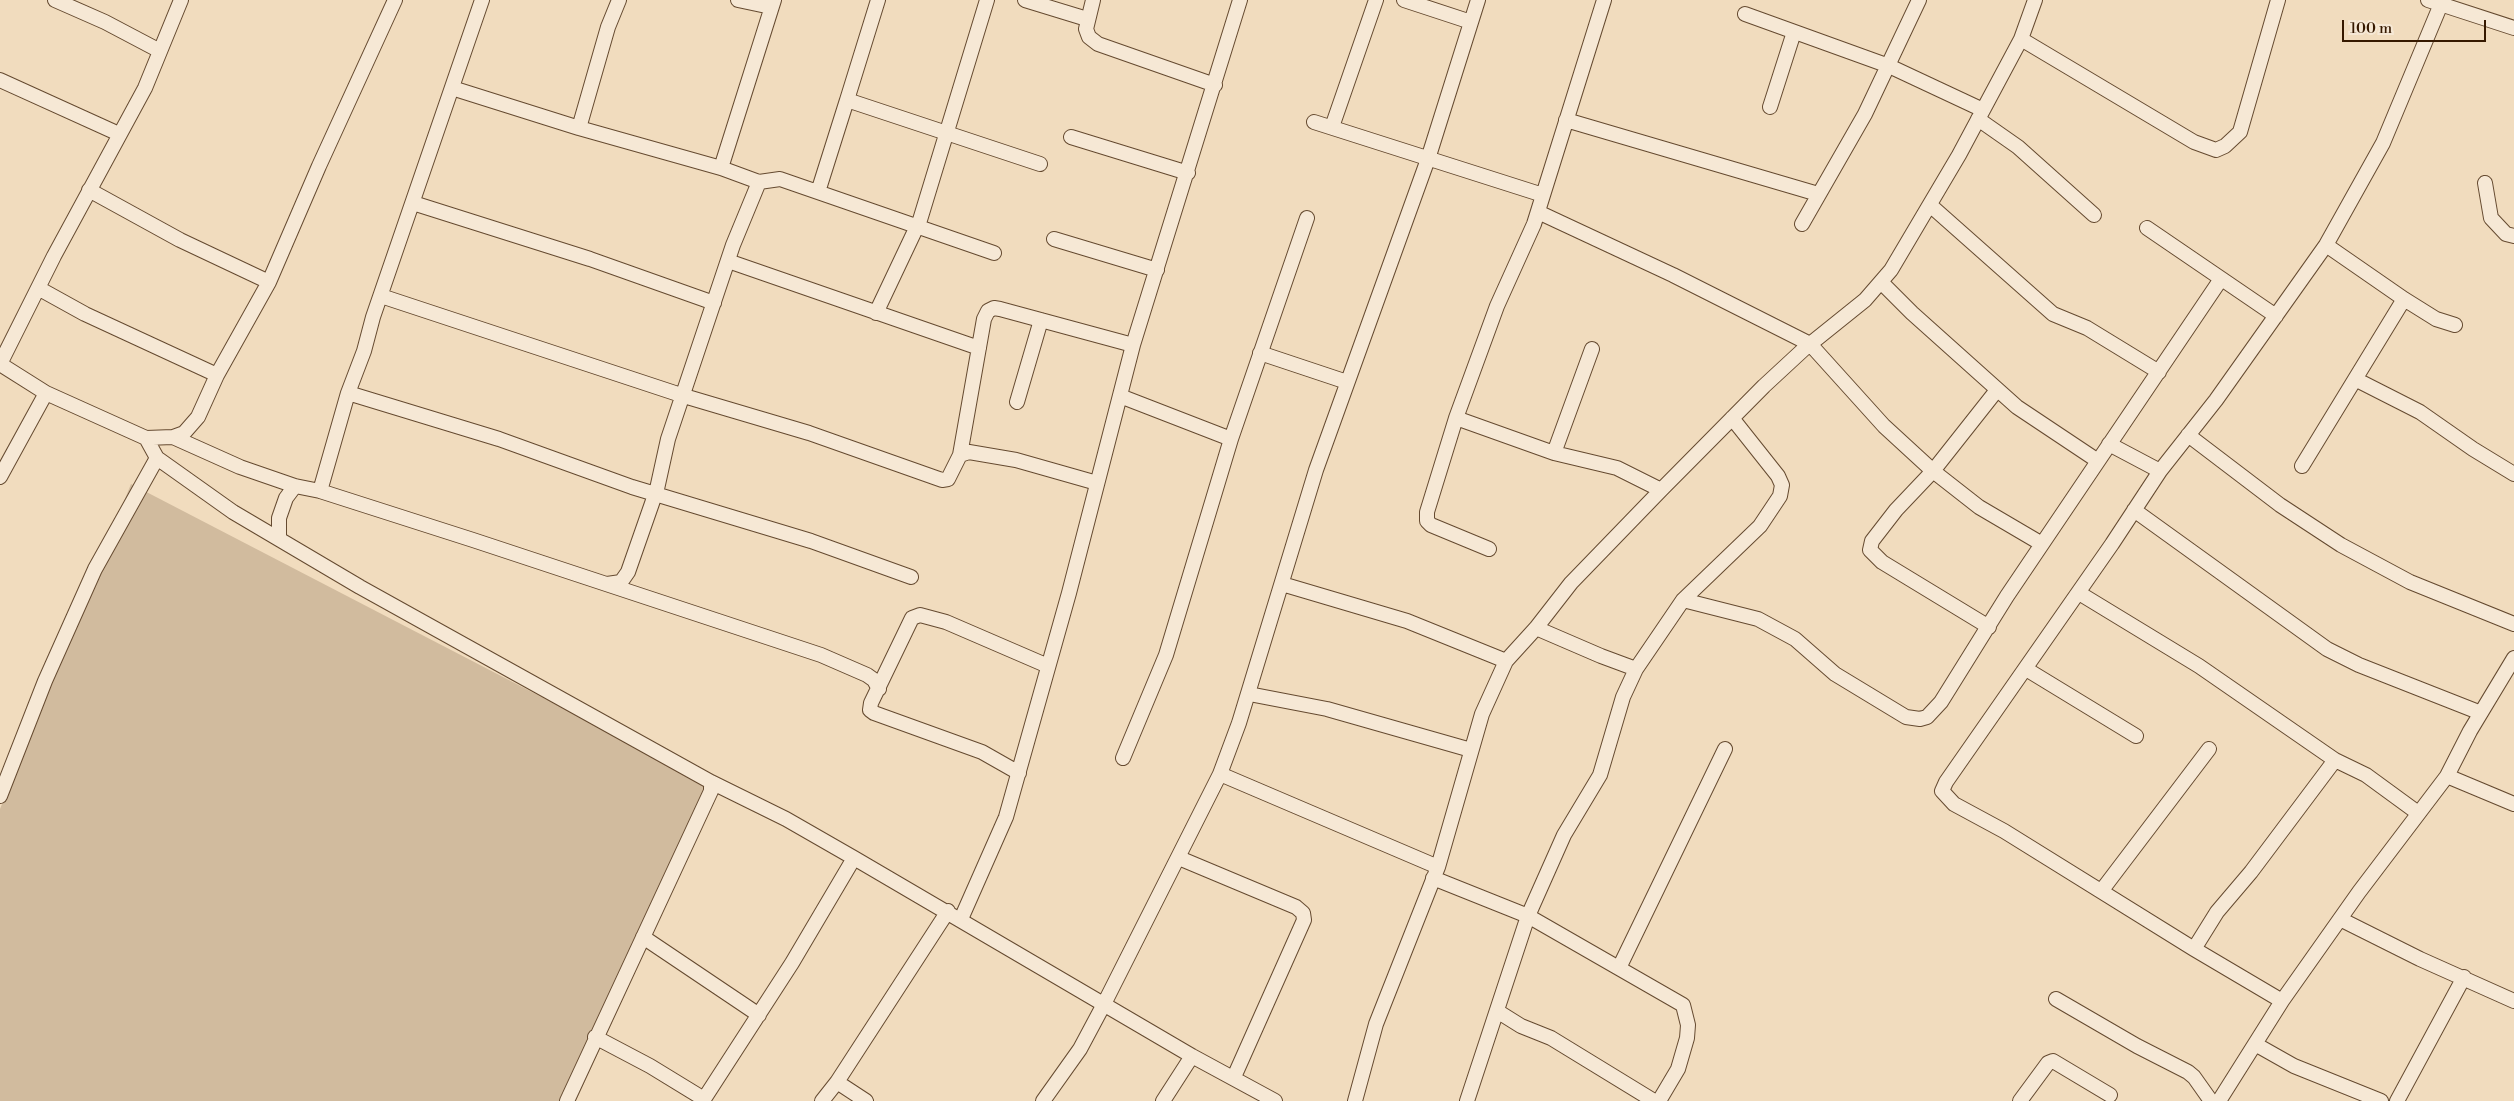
<!DOCTYPE html>
<style>
body{margin:0}
#map{position:relative;width:2514px;height:1101px;overflow:hidden;background:#f1dcbe;font-family:"Libre Bodoni",serif}
canvas{display:block}
.scale{position:absolute;left:2342px;top:20px;width:144px;height:22px;box-sizing:border-box;border:2px solid #361900;border-top:0;padding-left:6px;font-size:15px;line-height:18px;white-space:nowrap;color:#361900;-webkit-text-stroke:4px #f6e8d5;paint-order:stroke}
</style>
<div id="map">
<canvas width="2514" height="1101"></canvas>
<div class="scale">100 m</div>
</div>
<script>
const ctx = document.querySelector('canvas').getContext('2d');
ctx.lineJoin = 'round';
function fillPath(path, color) { ctx.fillStyle = color; ctx.fill(path, 'evenodd'); }
const shape = rows => new Path2D(rows.map(r => 'M' + r).join(''));
function trace(path, color, width, dash) { ctx.strokeStyle = color; ctx.lineWidth = width; ctx.lineCap = dash ? 'butt' : 'round'; ctx.setLineDash(dash || []); ctx.stroke(path); }
fillPath(shape([
 [131,484,719,789,576,1101,0,1101,0,809]
]), '#d1bb9e');
const minor = shape([
 [55,0,105,22,160,51],
 [395,0,319,166,269,282,217,375,198,417,184,433,173,437,146,438,157,458,233,512,360,587,711,782,711,791,567,1101],
 [738,0,771,7],
 [878,0,847,100,1040,164],
 [1025,0,1087,19],
 [1093,0,1086,29,1089,37,1098,44,1215,85],
 [1404,0,1471,22],
 [2428,0,2514,28],
 [1745,14,1889,66,1983,110],
 [2021,39,2194,142,2216,150,2225,146,2240,132,2278,0],
 [0,80,119,134],
 [452,88,579,128,721,168,759,182,780,179,994,253],
 [1770,107,1794,32],
 [1978,119,2018,147,2094,215],
 [1566,120,1818,194],
 [1314,122,1543,195],
 [1332,127,1376,0],
 [579,128,608,27,619,0],
 [1071,137,1188,173],
 [721,168,774,0],
 [2485,183,2491,218,2506,234,2514,236],
 [89,190,180,240,269,282],
 [818,192,847,100],
 [413,203,590,259,714,303],
 [1930,205,2053,314,2087,328,2159,372],
 [1538,212,1673,275,1810,344,1884,426,1933,471,1979,507,2042,544],
 [1802,224,1865,114,1919,0],
 [2147,228,2276,316],
 [1054,239,1157,270],
 [2326,245,2404,299,2436,319,2455,325],
 [728,261,979,348],
 [1881,282,1912,313,2017,407,2098,461],
 [38,288,85,314,217,375],
 [381,296,684,396,809,433,942,480,948,479,960,455,984,319,988,311,994,308,1000,309,1133,345],
 [876,313,920,220,987,0],
 [1260,353,1347,382],
 [0,364,54,256,145,88,181,0],
 [0,364,46,393,146,438],
 [2355,379,2420,412,2473,449,2514,474],
 [348,393,499,439,632,487,811,541,911,577],
 [1120,396,1231,439],
 [1017,402,1041,320],
 [1456,418,1554,453,1617,468,1661,490],
 [2188,435,2280,505,2341,545,2410,582,2514,624],
 [173,437,240,467,295,486,320,491,473,540,821,655,867,675,874,680,879,689],
 [2109,444,2160,471],
 [1554,453,1592,349],
 [960,455,969,452,1016,460,1097,483],
 [2302,466,2404,299],
 [0,477,46,393],
 [320,491,348,393,364,351,373,317,482,0],
 [2134,510,2327,649,2359,665,2481,713],
 [279,537,279,518,286,498,295,486],
 [1489,549,1431,525,1427,521,1427,512,1456,418,1497,306,1534,224,1604,0],
 [607,584,621,582,628,572,657,489,668,439,733,245,759,182],
 [1282,584,1407,621,1506,661],
 [2079,593,2199,666,2335,760,2366,775,2418,813],
 [1683,600,1758,619,1795,639,1835,674,1906,717,1920,719,1927,717,1941,702,2007,596,2221,279],
 [1989,627,1882,562,1870,550,1872,541,1896,510,1933,471,1997,390],
 [1536,628,1601,656,1636,669],
 [2026,669,2136,736],
 [1249,694,1327,709,1471,750],
 [1123,758,1166,655,1231,439,1307,218],
 [1019,773,982,752,874,713,870,710,871,703,912,618,920,615,946,622,1048,666],
 [1220,774,1438,867],
 [2447,776,2514,804],
 [711,782,786,819,854,858,1192,1056,1275,1101],
 [0,796,45,681,95,569,157,458],
 [1179,858,1296,907,1303,913,1304,920,1234,1077],
 [1433,878,1528,916,1683,1005,1688,1025,1687,1038,1678,1069,1659,1101],
 [2102,890,2209,749],
 [961,919,1006,817,1069,593,1133,345,1240,0],
 [2340,919,2420,959,2514,1001],
 [643,937,759,1015],
 [2194,949,2217,912,2251,872,2335,760],
 [1619,968,1725,749],
 [2056,999,2137,1046,2188,1072,2194,1077,2211,1101],
 [2282,1001,2194,949,2004,831,1954,804,1942,791,1946,782,2112,544,2160,471,2216,400,2326,245,2383,143,2441,4],
 [1497,1011,1521,1026,1551,1038,1654,1101],
 [595,1037,650,1066,704,1099,792,963,854,858],
 [2255,1044,2294,1066,2381,1101],
 [837,1082,866,1101],
 [822,1101,837,1082,948,911],
 [1043,1101,1080,1049,1104,1004,1220,774,1239,723,1316,470,1428,159,1478,0],
 [1163,1101,1192,1056],
 [1355,1101,1376,1024,1438,867,1482,714,1506,661,1536,628,1571,583,1661,490,1764,386,1804,349,1865,300,1891,270,1959,155,2021,39,2035,0],
 [1467,1101,1528,916,1564,835,1600,775,1623,697,1636,669,1683,600,1760,526,1780,496,1782,485,1778,476,1732,418],
 [2020,1101,2048,1063,2053,1061,2110,1095],
 [2219,1101,2282,1001,2359,892,2447,776,2470,731,2514,658],
 [2397,1101,2464,977]
]);
trace(minor, '#654a30', 16);
trace(minor, '#f6e8d5', 14);
</script>
